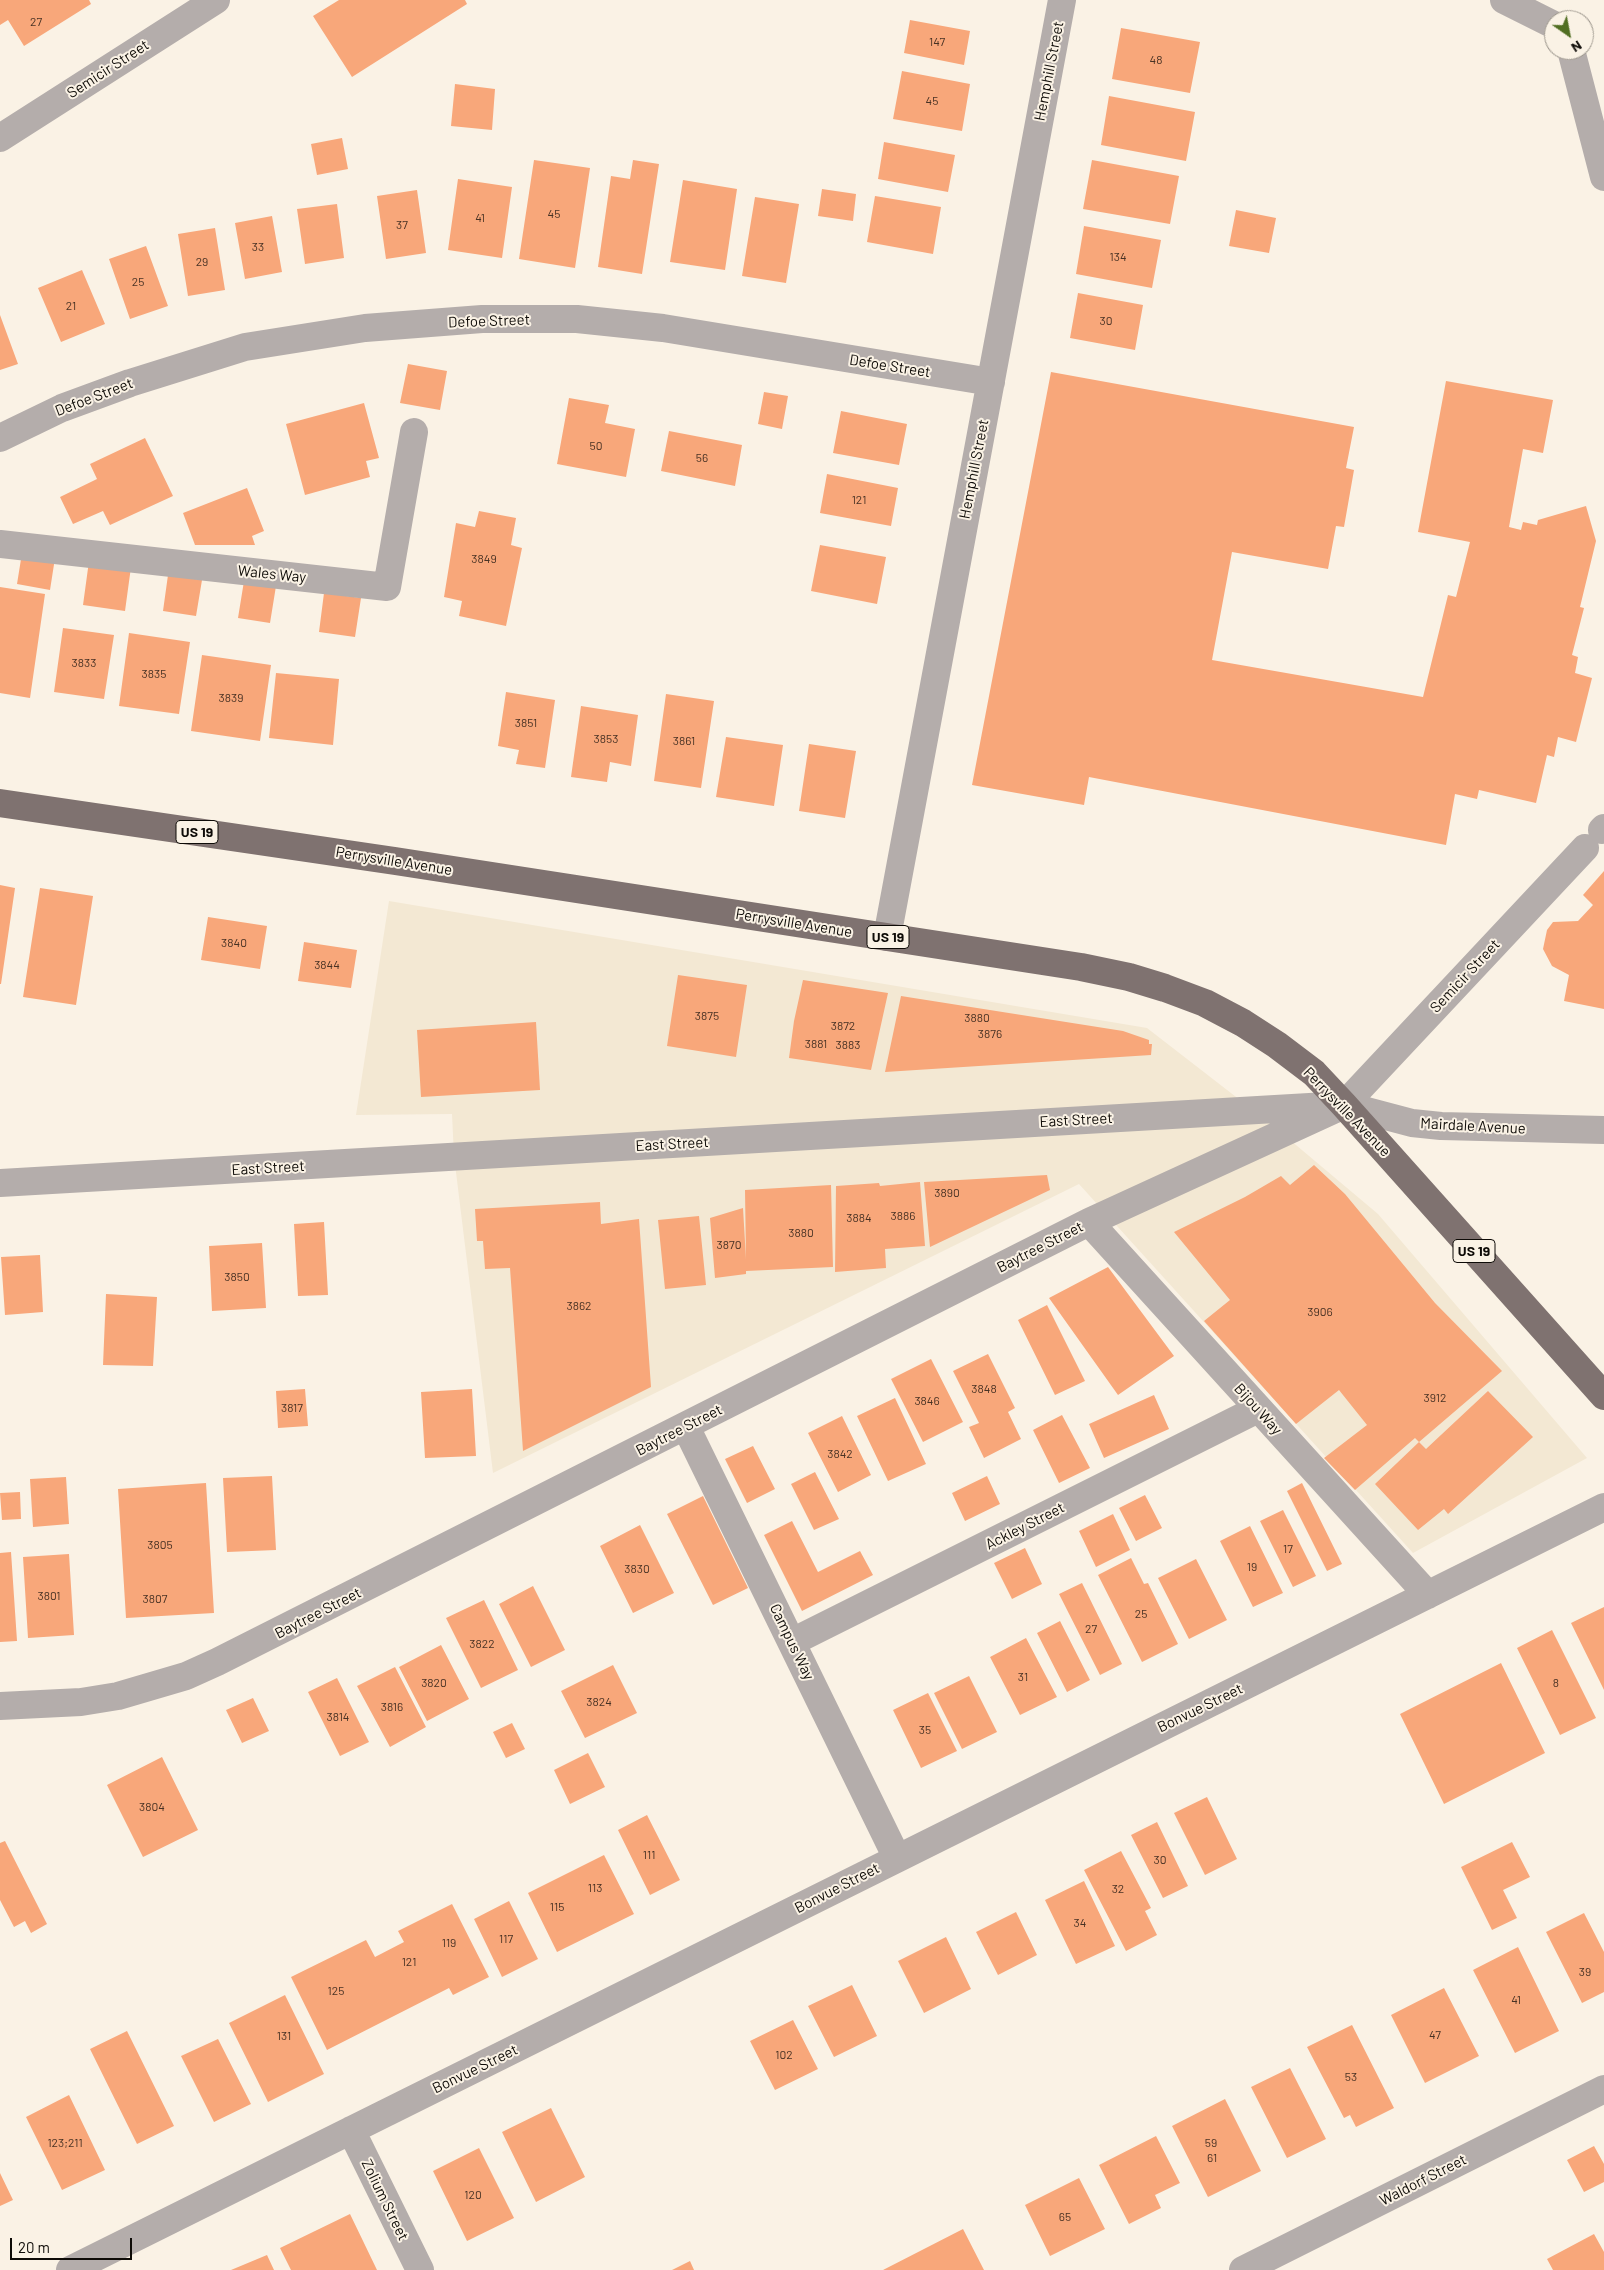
<!DOCTYPE html>
<style>
body{margin:0}
#map{position:relative;width:1604px;height:2270px;overflow:hidden;background:#faf2e5;font-family:Barlow,sans-serif}
canvas{display:block}
.north{position:absolute;left:1544px;top:10px;width:50px;height:50px;box-sizing:border-box;background:#faf2e5;border:1px solid #9c968c;border-radius:50%;rotate:147deg;font-size:14px;font-weight:700;line-height:20px;text-align:center;color:#0e0b07}
.north::after{content:'';display:block;margin:auto;width:18px;height:22px;background:#516e22;clip-path:polygon(50% 0,100% 100%,50% 72%,0 100%)}
.scale{position:absolute;left:10px;top:2238px;width:122px;height:22px;box-sizing:border-box;border:2px solid #0e0b07;border-top:0;padding-left:6px;font-size:15px;line-height:18px;white-space:nowrap;color:#0e0b07;-webkit-text-stroke:4px #faf2e5;paint-order:stroke}
</style>
<div id="map">
<canvas width="1604" height="2270"></canvas>
<div class="north">N</div>
<div class="scale">20 m</div>
</div>
<script>
const ctx = document.querySelector('canvas').getContext('2d');
ctx.lineJoin = 'round';
function fillPath(path, color) { ctx.fillStyle = color; ctx.fill(path, 'evenodd'); }
const shape = rows => new Path2D(rows.map(r => 'M' + r).join(''));
function trace(path, color, width, dash) { ctx.strokeStyle = color; ctx.lineWidth = width; ctx.lineCap = dash ? 'butt' : 'round'; ctx.setLineDash(dash || []); ctx.stroke(path); }
function write(font, color, halo, rows, align = 'center') {
  ctx.font = font + ' Barlow,sans-serif'; ctx.lineWidth = 4; ctx.setLineDash([]); ctx.textBaseline = 'middle'; ctx.strokeStyle = halo; ctx.fillStyle = color; for (const [text, x, y, turn = 0] of rows) {
    ctx.save(); ctx.translate(x, y); ctx.rotate((+turn || 0) * Math.PI / 180); ctx.textAlign = isNaN(turn) ? turn : align; if (halo) ctx.strokeText(text, 0, 0); ctx.fillText(text, 0, 0); ctx.restore();
  }
}
fillPath(shape([
 [389,901,1147,1028,1271,1124,1378,1214,1587,1458,1413,1553,1079,1184,493,1473,454,1156,452,1114,356,1115]
]), '#f3e8d3');
fillPath(shape([
 [0,0,89,0,91,4,24,46,8,20,0,25],
 [339,0,465,0,467,4,352,77,313,16],
 [910,20,970,31,964,65,904,53],
 [1121,28,1200,42,1190,93,1112,79],
 [902,71,970,84,962,131,893,119],
 [455,84,495,89,492,130,451,126],
 [1109,96,1195,112,1186,161,1101,145],
 [342,138,348,169,317,175,311,144],
 [884,142,955,155,948,192,878,179],
 [534,160,590,168,575,268,519,259],
 [633,160,659,164,642,274,598,267,611,176,630,179],
 [1092,160,1179,176,1170,224,1083,209],
 [458,179,512,187,502,258,448,250],
 [683,180,737,189,725,270,670,262],
 [822,189,856,194,853,221,818,216],
 [417,190,426,253,386,259,377,196],
 [875,196,941,207,933,254,867,242],
 [755,197,799,204,786,283,742,276],
 [337,204,344,258,305,264,297,209],
 [1236,210,1276,218,1269,253,1229,246],
 [272,216,282,272,245,279,235,223],
 [1084,226,1161,240,1152,288,1076,274],
 [215,228,225,290,188,296,178,234],
 [146,246,168,306,130,319,109,259],
 [82,270,105,324,61,342,38,288],
 [1078,293,1143,305,1135,350,1070,338],
 [0,315,18,364,0,370],
 [408,364,447,371,440,410,400,403],
 [1051,372,1354,427,1346,468,1354,470,1344,527,1336,526,1328,569,1232,552,1212,660,1423,697,1448,595,1456,597,1470,542,1418,532,1446,381,1553,400,1543,453,1523,449,1509,527,1521,530,1523,522,1537,525,1538,520,1586,506,1596,541,1580,607,1584,608,1572,655,1578,657,1575,673,1592,678,1576,742,1558,737,1554,757,1547,755,1536,803,1479,790,1477,799,1455,794,1446,845,1089,777,1084,805,972,785],
 [764,392,788,396,782,429,758,424],
 [569,398,609,405,605,423,635,429,626,477,557,464],
 [364,403,379,458,366,461,370,477,305,495,286,424],
 [841,411,907,424,899,465,833,453],
 [669,431,742,445,735,486,661,471],
 [145,438,173,496,110,525,103,511,73,524,60,497,97,479,90,464],
 [827,474,898,488,891,526,820,513],
 [247,488,264,531,252,536,255,545,195,545,183,513],
 [479,511,516,518,511,545,522,548,506,626,459,616,462,601,444,597,456,523,475,527],
 [820,545,886,557,877,604,811,591],
 [22,553,55,558,50,590,17,584],
 [89,561,131,567,125,611,83,605],
 [168,575,202,580,196,616,163,611],
 [244,581,276,586,270,623,238,618],
 [0,587,45,594,30,698,0,693],
 [324,593,361,598,355,637,319,632],
 [63,628,114,635,104,699,54,692],
 [129,633,190,642,179,714,119,706],
 [202,655,271,665,260,741,191,731],
 [276,673,339,679,333,745,269,738],
 [506,692,555,700,545,768,516,764,519,750,498,746],
 [666,694,714,701,701,788,654,781],
 [581,706,638,715,631,766,610,762,607,782,571,777],
 [726,737,783,745,774,806,716,797],
 [809,744,856,751,845,818,799,811],
 [1604,871,1604,1009,1564,1001,1569,975,1552,966,1543,949,1547,930,1553,922,1578,921,1593,905,1583,895],
 [0,885,15,888,1,984,0,984],
 [40,888,93,896,76,1005,23,997],
 [208,917,267,926,260,969,201,960],
 [304,942,357,950,351,988,298,981],
 [678,975,747,985,736,1057,667,1046],
 [803,980,888,993,871,1070,789,1058,794,1021],
 [901,996,1123,1031,1149,1040,1149,1044,1152,1044,1151,1055,885,1072],
 [536,1022,540,1090,421,1097,417,1030],
 [1314,1165,1345,1194,1435,1303,1502,1371,1419,1442,1415,1438,1355,1490,1324,1458,1367,1425,1339,1390,1296,1424,1204,1321,1230,1300,1174,1232,1245,1197,1281,1176,1290,1185],
 [1047,1175,1050,1190,930,1247,924,1182],
 [920,1182,925,1246,885,1249,886,1268,835,1272,836,1186,879,1183,880,1186],
 [831,1185,833,1267,746,1271,746,1274,715,1278,710,1218,743,1208,746,1259,745,1190],
 [600,1202,601,1224,639,1219,651,1387,523,1451,510,1268,485,1269,483,1241,477,1241,475,1209],
 [699,1216,706,1285,665,1289,658,1220],
 [324,1222,328,1295,298,1296,294,1224],
 [262,1243,266,1308,212,1311,209,1246],
 [40,1255,43,1312,5,1315,1,1257],
 [1108,1267,1174,1356,1118,1395,1049,1298],
 [106,1294,157,1297,153,1366,103,1365],
 [1047,1305,1085,1381,1055,1395,1018,1320],
 [988,1354,1015,1408,1008,1412,1021,1439,984,1458,969,1427,979,1423,953,1371],
 [931,1359,963,1422,923,1442,891,1379],
 [305,1389,308,1426,278,1428,276,1391],
 [472,1389,476,1456,425,1458,421,1392],
 [1488,1391,1533,1437,1448,1514,1444,1509,1418,1530,1375,1484,1419,1442,1426,1449],
 [1154,1395,1169,1429,1104,1458,1089,1424],
 [895,1398,926,1464,888,1481,857,1416],
 [1062,1415,1090,1468,1059,1483,1033,1430],
 [842,1416,871,1475,838,1492,808,1433],
 [753,1446,775,1489,747,1503,725,1459],
 [815,1472,839,1519,814,1530,791,1484],
 [272,1476,276,1550,227,1552,223,1478],
 [987,1476,1000,1504,965,1521,952,1493],
 [66,1477,69,1524,33,1527,30,1479],
 [206,1483,214,1613,126,1618,118,1489],
 [1302,1483,1342,1564,1327,1571,1287,1491],
 [20,1492,21,1519,2,1520,0,1493],
 [1145,1495,1162,1528,1136,1541,1119,1508],
 [703,1496,748,1588,713,1605,667,1514],
 [1283,1510,1316,1576,1293,1587,1260,1521],
 [1113,1514,1130,1550,1096,1567,1079,1531],
 [792,1521,818,1572,860,1551,873,1575,802,1611,764,1535],
 [640,1525,674,1593,633,1613,600,1546],
 [1250,1526,1283,1593,1253,1607,1220,1541],
 [1025,1548,1042,1584,1012,1599,994,1563],
 [11,1552,17,1641,0,1642,0,1553],
 [69,1554,74,1635,28,1638,23,1557],
 [1131,1558,1144,1584,1148,1583,1178,1644,1142,1662,1098,1575],
 [1196,1559,1227,1620,1189,1639,1158,1578],
 [1082,1583,1122,1664,1100,1675,1059,1594],
 [533,1586,565,1650,531,1667,499,1604],
 [484,1600,518,1670,481,1688,446,1618],
 [1604,1607,1604,1690,1571,1623],
 [1060,1621,1090,1680,1067,1692,1037,1633],
 [1552,1630,1596,1718,1560,1735,1517,1648],
 [1026,1638,1057,1697,1020,1715,990,1657],
 [441,1645,469,1699,427,1721,399,1667],
 [1501,1663,1545,1753,1444,1804,1400,1714],
 [613,1665,637,1713,585,1738,561,1691],
 [395,1667,426,1727,390,1747,357,1686],
 [969,1676,997,1732,962,1749,934,1693],
 [337,1678,369,1742,340,1756,308,1692],
 [928,1693,957,1751,921,1768,893,1710],
 [253,1698,269,1731,242,1743,226,1710],
 [512,1723,525,1749,506,1758,493,1732],
 [588,1753,605,1787,570,1804,554,1770],
 [162,1757,198,1830,143,1857,107,1785],
 [1207,1797,1237,1859,1205,1875,1174,1813],
 [647,1815,680,1880,650,1895,618,1830],
 [1157,1822,1188,1886,1163,1898,1131,1835],
 [5,1841,47,1924,31,1933,25,1921,14,1927,0,1900,0,1843],
 [1512,1842,1530,1877,1503,1890,1517,1918,1492,1930,1461,1867],
 [1121,1851,1151,1908,1145,1911,1157,1935,1126,1951,1084,1870],
 [604,1855,634,1914,557,1952,528,1893],
 [1084,1881,1115,1946,1076,1964,1045,1900],
 [509,1901,538,1959,502,1977,474,1919],
 [452,1904,489,1977,453,1995,449,1988,327,2050,291,1977,366,1940,375,1957,404,1942,398,1931],
 [1016,1912,1037,1955,998,1975,976,1932],
 [1584,1913,1604,1952,1604,1992,1582,2003,1546,1932],
 [946,1937,971,1989,924,2013,898,1961],
 [1518,1947,1559,2031,1515,2053,1473,1970],
 [852,1985,877,2036,834,2057,808,2006],
 [1444,1988,1479,2056,1425,2083,1391,2015],
 [285,1995,324,2074,268,2102,229,2023],
 [793,2020,818,2069,775,2090,750,2041],
 [1352,2025,1394,2108,1356,2127,1350,2115,1344,2118,1307,2047],
 [127,2031,174,2126,137,2144,90,2049],
 [218,2039,251,2104,214,2122,181,2056],
 [1290,2068,1326,2139,1287,2158,1251,2087],
 [69,2095,105,2170,62,2190,26,2117],
 [1225,2099,1261,2171,1208,2197,1172,2126],
 [551,2108,585,2177,536,2202,502,2132],
 [1156,2136,1180,2183,1155,2195,1161,2208,1129,2224,1099,2165],
 [1594,2146,1604,2164,1604,2182,1584,2192,1567,2160],
 [479,2148,514,2218,467,2241,433,2171],
 [0,2173,13,2200,0,2206],
 [1079,2178,1105,2229,1050,2256,1025,2205],
 [350,2214,377,2270,291,2270,280,2248],
 [963,2229,984,2270,883,2270],
 [1594,2234,1604,2252,1604,2270,1553,2270,1547,2259],
 [267,2255,274,2270,231,2270],
 [690,2261,694,2270,672,2270]
]), '#f8a77a');
trace(shape([
 [1504,0,1554,25],
 [1571,50,1604,177],
 [0,138,216,0],
 [0,438,62,408,130,383,245,347,365,328,482,319,577,319,663,328,991,382],
 [0,544,387,587,414,432],
 [1602,830,1604,828],
 [887,937,1062,0],
 [0,1183,1344,1105,1412,1123,1441,1126,1604,1130],
 [1089,1222,1428,1595],
 [686,1427,897,1858],
 [792,1642,1258,1409],
 [0,1706,81,1702,118,1696,186,1676,217,1662,1089,1222,1344,1105,1585,848],
 [351,2130,420,2270],
 [70,2270,1604,1507],
 [1243,2270,1604,2089]
]), '#b4adab', 28);
trace(shape([
 [0,803,395,861,1081,967,1129,977,1165,988,1205,1003,1243,1023,1277,1045,1314,1073,1344,1105,1604,1396]
]), '#7f7270', 28);
write('12px', '#483224', null, [
 ["27",36,22],
 ["147",937,42],
 ["48",1156,60],
 ["45",932,101],
 ["45",554,214],
 ["41",480,218],
 ["37",402,225],
 ["33",258,247],
 ["134",1118,257],
 ["29",202,262],
 ["25",138,282],
 ["21",71,306],
 ["30",1106,321],
 ["50",596,446],
 ["56",702,458],
 ["121",859,500],
 ["3849",484,559],
 ["3833",84,663],
 ["3835",154,674],
 ["3839",231,698],
 ["3851",526,723],
 ["3853",606,739],
 ["3861",684,741],
 ["3840",234,943],
 ["3844",327,965],
 ["3875",707,1016],
 ["3880",977,1018],
 ["3872",843,1026],
 ["3876",990,1034],
 ["3881",816,1044],
 ["3883",848,1045],
 ["3890",947,1193],
 ["3886",903,1216],
 ["3884",859,1218],
 ["3880",801,1233],
 ["3870",729,1245],
 ["3850",237,1277],
 ["3862",579,1306],
 ["3906",1320,1312],
 ["3848",984,1389],
 ["3912",1435,1398],
 ["3846",927,1401],
 ["3817",292,1408],
 ["3842",840,1454],
 ["3805",160,1545],
 ["17",1288,1549],
 ["19",1252,1567],
 ["3830",637,1569],
 ["3801",49,1596],
 ["3807",155,1599],
 ["25",1141,1614],
 ["27",1091,1629],
 ["3822",482,1644],
 ["31",1023,1677],
 ["3820",434,1683],
 ["8",1556,1683],
 ["3824",599,1702],
 ["3816",392,1707],
 ["3814",338,1717],
 ["35",925,1730],
 ["3804",152,1807],
 ["111",649,1855],
 ["30",1160,1860],
 ["113",595,1888],
 ["32",1118,1889],
 ["115",557,1907],
 ["34",1080,1923],
 ["117",506,1939],
 ["119",449,1943],
 ["121",409,1962],
 ["39",1585,1972],
 ["125",336,1991],
 ["41",1516,2000],
 ["47",1435,2035],
 ["131",284,2036],
 ["102",784,2055],
 ["53",1351,2077],
 ["123;211",65,2143],
 ["59",1211,2143],
 ["61",1212,2158],
 ["120",473,2195],
 ["65",1065,2217]
]);
for (const [x, y, w] of [
 [197,832,42],
 [888,937,42],
 [1474,1251,42]
]) { const box = new Path2D(); box.roundRect(x - w / 2, y - 11.5, w, 23, 4); ctx.fillStyle = '#faf2e5'; ctx.fill(box); trace(box, '#0e0b07', 1); }
write('bold 14px', '#0e0b07', null, [
 ["US 19",197,832],
 ["US 19",888,937],
 ["US 19",1474,1251]
]);
write('15px', '#0e0b07', '#faf2e5', [
 ["Semicir Street",108,69,-33],
 ["Hemphill Street",1049,71,-79],
 ["Defoe Street",489,321,-2],
 ["Defoe Street",890,366,9],
 ["Defoe Street",94,397,-21],
 ["Hemphill Street",974,469,-79],
 ["Wales Way",272,574,6],
 ["Perrysville Avenue",394,861,9],
 ["Perrysville Avenue",794,923,9],
 ["Semicir Street",1465,976,-47],
 ["Perrysville Avenue",1347,1112,46],
 ["East Street",1076,1120,-3],
 ["Mairdale Avenue",1473,1126,3],
 ["East Street",672,1144,-3],
 ["East Street",268,1168,-3],
 ["Baytree Street",1040,1247,-27],
 ["Bijou Way",1258,1409,48],
 ["Baytree Street",679,1430,-27],
 ["Ackley Street",1025,1526,-27],
 ["Baytree Street",318,1613,-27],
 ["Campus Way",792,1642,64],
 ["Bonvue Street",1200,1708,-26],
 ["Bonvue Street",837,1888,-27],
 ["Bonvue Street",475,2069,-26],
 ["Waldorf Street",1423,2180,-27],
 ["Zolium Street",385,2200,64]
]);
</script>
